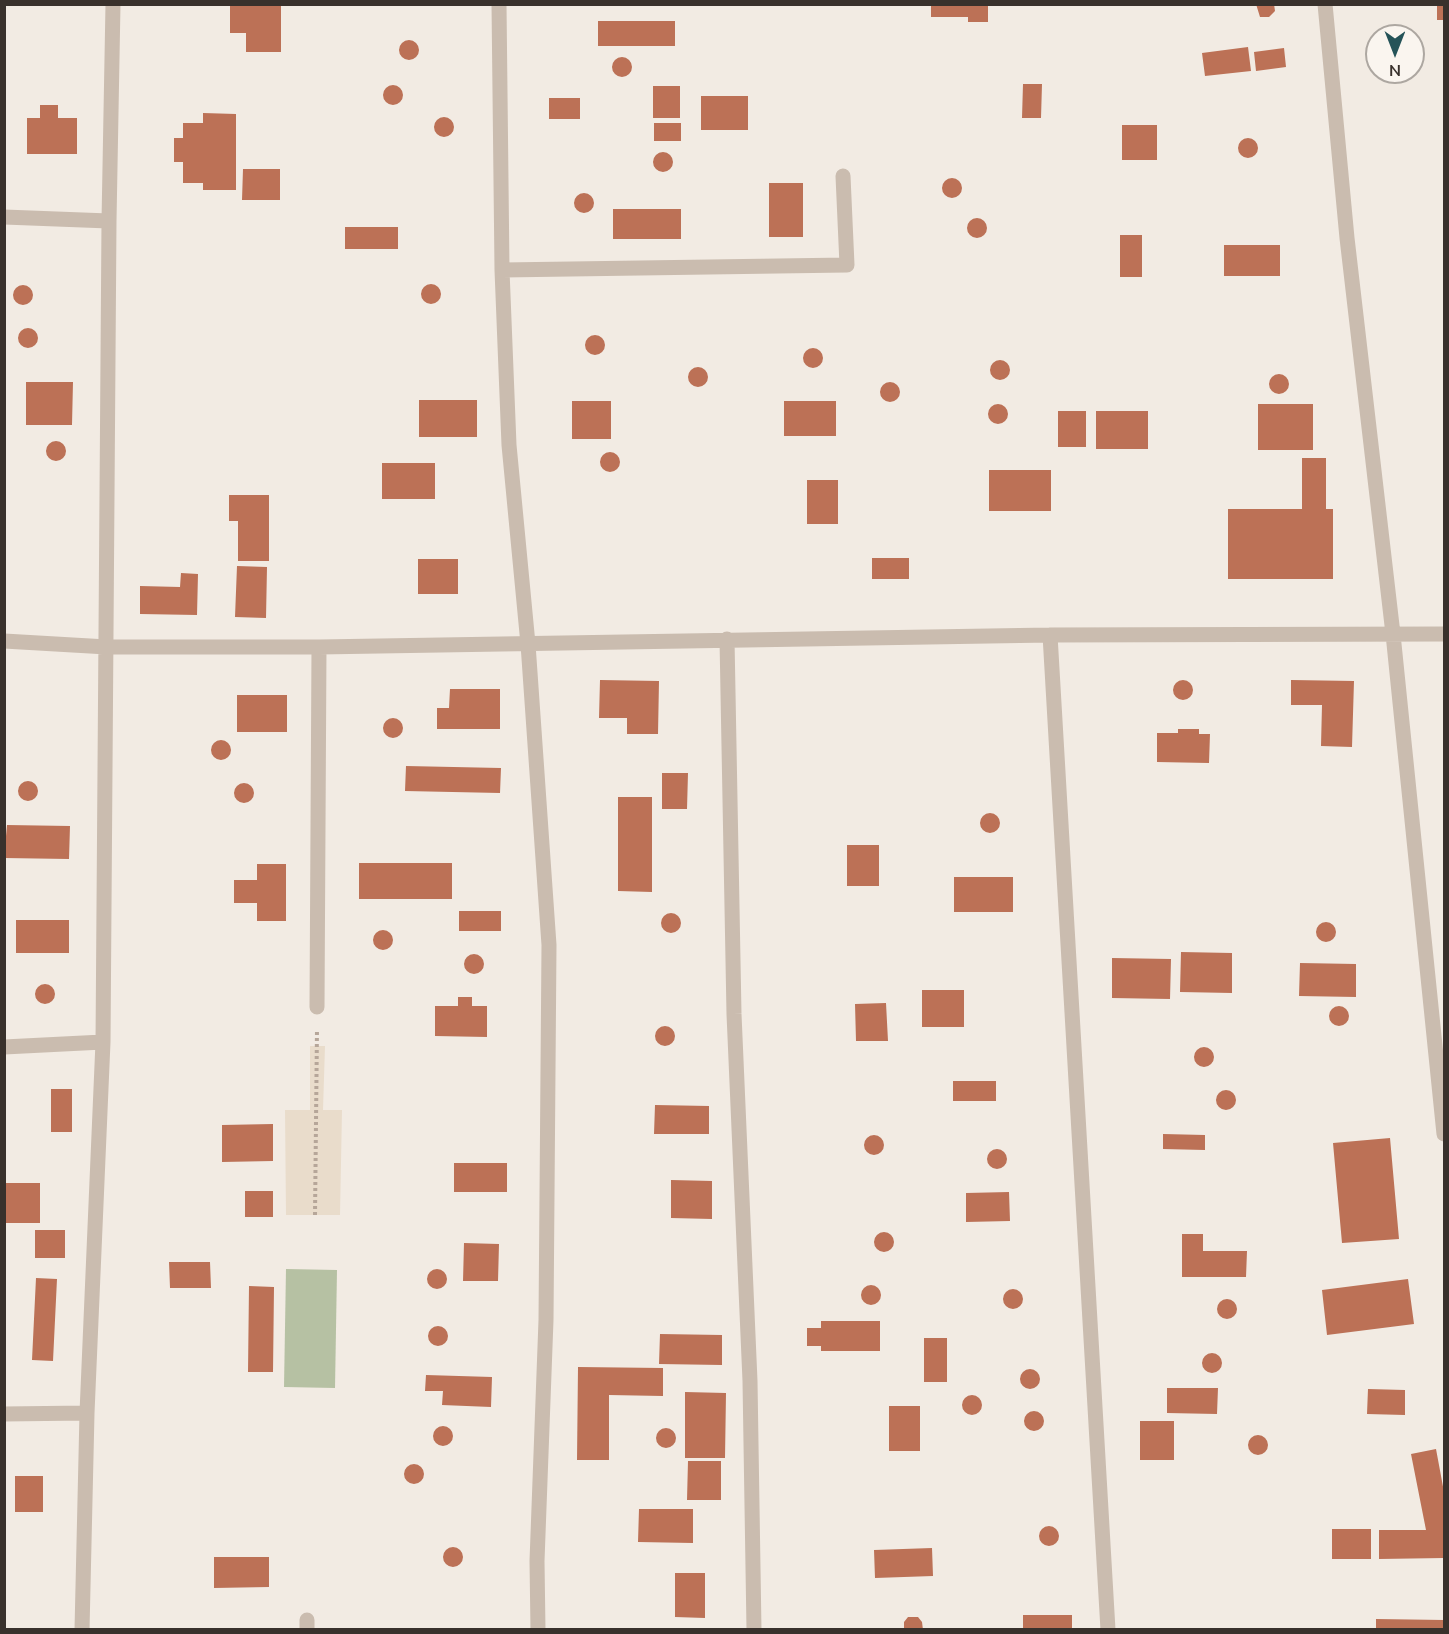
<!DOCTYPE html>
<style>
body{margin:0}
#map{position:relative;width:1449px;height:1634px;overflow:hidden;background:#f2ebe3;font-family:"Nunito Sans",sans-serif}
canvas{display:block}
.frame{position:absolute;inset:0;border:6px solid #39312c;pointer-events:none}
.north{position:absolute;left:1365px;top:24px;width:60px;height:60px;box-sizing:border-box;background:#faf5ef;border:2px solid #ada7a1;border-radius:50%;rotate:180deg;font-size:16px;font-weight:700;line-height:24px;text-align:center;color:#39312c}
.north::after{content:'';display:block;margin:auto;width:21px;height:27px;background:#255358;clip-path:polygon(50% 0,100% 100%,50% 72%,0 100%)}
</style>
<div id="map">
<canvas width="1449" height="1634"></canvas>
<div class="frame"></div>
<div class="north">N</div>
</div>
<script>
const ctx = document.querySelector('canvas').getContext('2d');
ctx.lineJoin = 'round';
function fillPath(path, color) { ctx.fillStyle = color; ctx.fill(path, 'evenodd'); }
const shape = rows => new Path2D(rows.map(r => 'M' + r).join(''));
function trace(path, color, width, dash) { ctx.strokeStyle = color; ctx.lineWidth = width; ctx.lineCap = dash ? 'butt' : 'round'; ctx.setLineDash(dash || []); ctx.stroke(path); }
fillPath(shape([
 [286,1269,337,1270,335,1388,284,1387]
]), '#b6c1a3');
fillPath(shape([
 [310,1046,325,1046,323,1110,342,1110,340,1215,286,1215,285,1110,310,1110]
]), '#e9dccb');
fillPath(shape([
 [230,4,281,4,281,52,246,52,246,33,230,33],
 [931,4,988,4,988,22,968,22,968,17,931,17],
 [1256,4,1274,4,1275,11,1269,17,1260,17],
 [1437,4,1444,4,1444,20,1437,20],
 [598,21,675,21,675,46,598,46],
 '399 50a10 10 0 1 1 20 0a10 10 0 1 1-20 0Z',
 [1248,47,1251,71,1205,76,1202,53],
 [1284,48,1286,67,1256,71,1254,52],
 '612 67a10 10 0 1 1 20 0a10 10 0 1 1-20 0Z',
 [1023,84,1042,84,1041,118,1022,118],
 '383 95a10 10 0 1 1 20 0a10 10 0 1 1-20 0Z',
 [653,86,680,86,680,118,653,118],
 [701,96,748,96,748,130,701,130],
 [549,98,580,98,580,119,549,119],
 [40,105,58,105,58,118,77,118,77,154,27,154,27,118,40,118],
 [203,113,236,114,236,190,203,190,203,183,183,183,183,162,174,162,174,138,183,138,183,123,203,123],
 '434 127a10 10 0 1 1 20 0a10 10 0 1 1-20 0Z',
 [654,123,681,123,681,141,654,141],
 [1122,125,1157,125,1157,160,1122,160],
 '1238 148a10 10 0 1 1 20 0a10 10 0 1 1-20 0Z',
 '653 162a10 10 0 1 1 20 0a10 10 0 1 1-20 0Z',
 [243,169,280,169,280,200,242,200],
 '942 188a10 10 0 1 1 20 0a10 10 0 1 1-20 0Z',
 [769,183,803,183,803,237,769,237],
 '574 203a10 10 0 1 1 20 0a10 10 0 1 1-20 0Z',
 [613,209,681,209,681,239,613,239],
 '967 228a10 10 0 1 1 20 0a10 10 0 1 1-20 0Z',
 [345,227,398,227,398,249,345,249],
 [1120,235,1142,235,1142,277,1120,277],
 [1224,245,1280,245,1280,276,1224,276],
 '421 294a10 10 0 1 1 20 0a10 10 0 1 1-20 0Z',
 '13 295a10 10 0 1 1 20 0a10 10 0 1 1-20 0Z',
 '18 338a10 10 0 1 1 20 0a10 10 0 1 1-20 0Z',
 '585 345a10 10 0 1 1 20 0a10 10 0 1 1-20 0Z',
 '803 358a10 10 0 1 1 20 0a10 10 0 1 1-20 0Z',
 '990 370a10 10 0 1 1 20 0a10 10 0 1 1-20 0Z',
 '688 377a10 10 0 1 1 20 0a10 10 0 1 1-20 0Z',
 '1269 384a10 10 0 1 1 20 0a10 10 0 1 1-20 0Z',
 [26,382,73,382,72,425,26,425],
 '880 392a10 10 0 1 1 20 0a10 10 0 1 1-20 0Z',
 [419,400,477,400,477,437,419,437],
 [572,401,611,401,611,439,572,439],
 [784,401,836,401,836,436,784,436],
 [1258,404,1313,404,1313,450,1258,450],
 '988 414a10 10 0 1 1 20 0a10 10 0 1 1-20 0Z',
 [1058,411,1086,411,1086,447,1058,447],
 [1096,411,1148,411,1148,449,1096,449],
 '46 451a10 10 0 1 1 20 0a10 10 0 1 1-20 0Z',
 '600 462a10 10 0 1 1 20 0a10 10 0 1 1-20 0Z',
 [1302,458,1326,458,1326,509,1333,509,1333,579,1228,579,1228,509,1302,509],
 [382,463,435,463,435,499,382,499],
 [989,470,1051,470,1051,511,989,511],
 [807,480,838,480,838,524,807,524],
 [229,495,269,495,269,561,238,561,238,521,229,521],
 [872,558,909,558,909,579,872,579],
 [418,559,458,559,458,594,418,594],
 [237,566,267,567,266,618,235,617],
 [181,573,198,574,197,615,140,614,140,586,180,587],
 [600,680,659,681,658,734,627,734,627,718,599,718],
 [1291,680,1354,681,1352,747,1321,746,1322,705,1291,705],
 '1173 690a10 10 0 1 1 20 0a10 10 0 1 1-20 0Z',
 [450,689,500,689,500,729,437,729,437,708,449,708],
 [237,695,287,695,287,732,237,732],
 '383 728a10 10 0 1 1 20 0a10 10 0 1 1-20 0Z',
 [1178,729,1199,729,1199,734,1210,734,1209,763,1157,762,1157,733,1178,733],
 '211 750a10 10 0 1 1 20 0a10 10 0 1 1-20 0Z',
 [406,766,501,768,500,793,405,791],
 [662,773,688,773,687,809,662,809],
 '18 791a10 10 0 1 1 20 0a10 10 0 1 1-20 0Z',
 '234 793a10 10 0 1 1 20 0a10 10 0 1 1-20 0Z',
 [618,797,652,797,652,892,618,891],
 '980 823a10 10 0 1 1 20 0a10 10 0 1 1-20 0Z',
 [7,825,70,826,69,859,4,858],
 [847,845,879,845,879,886,847,886],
 [359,863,452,863,452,899,359,899],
 [257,864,286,864,286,921,257,921,257,903,234,903,234,880,257,880],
 [954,877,1013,877,1013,912,954,912],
 [459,911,501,911,501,931,459,931],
 '661 923a10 10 0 1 1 20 0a10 10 0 1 1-20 0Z',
 [16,920,69,920,69,953,16,953],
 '1316 932a10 10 0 1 1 20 0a10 10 0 1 1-20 0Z',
 '373 940a10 10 0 1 1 20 0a10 10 0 1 1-20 0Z',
 [1181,952,1232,953,1232,993,1180,992],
 '464 964a10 10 0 1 1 20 0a10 10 0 1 1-20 0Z',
 [1112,958,1171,959,1170,999,1112,998],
 [1300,963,1356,964,1356,997,1299,996],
 '35 994a10 10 0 1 1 20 0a10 10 0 1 1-20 0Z',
 [922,990,964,990,964,1027,922,1027],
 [458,997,472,997,472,1006,487,1006,487,1037,435,1036,435,1006,458,1006],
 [886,1003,888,1041,856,1041,855,1004],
 '1329 1016a10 10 0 1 1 20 0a10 10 0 1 1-20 0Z',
 '655 1036a10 10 0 1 1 20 0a10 10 0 1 1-20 0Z',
 '1194 1057a10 10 0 1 1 20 0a10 10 0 1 1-20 0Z',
 [953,1081,996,1081,996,1101,953,1101],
 [51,1089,72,1089,72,1132,51,1132],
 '1216 1100a10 10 0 1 1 20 0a10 10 0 1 1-20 0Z',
 [655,1105,709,1106,709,1134,654,1134],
 [273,1124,273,1161,222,1162,222,1125],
 [1163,1134,1205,1135,1205,1150,1163,1149],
 '864 1145a10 10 0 1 1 20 0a10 10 0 1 1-20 0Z',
 [1390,1138,1399,1239,1342,1243,1333,1143],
 '987 1159a10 10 0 1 1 20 0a10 10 0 1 1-20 0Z',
 [454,1163,507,1163,507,1192,454,1192],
 [671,1180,712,1181,712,1219,671,1218],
 [4,1183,40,1183,40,1223,4,1223],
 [245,1191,273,1191,273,1217,245,1217],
 [1009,1192,1010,1221,966,1222,966,1193],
 [35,1230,65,1230,65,1258,35,1258],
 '874 1242a10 10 0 1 1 20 0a10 10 0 1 1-20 0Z',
 [1182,1234,1203,1234,1203,1251,1247,1251,1246,1277,1182,1277],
 [464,1243,499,1244,498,1281,463,1281],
 [169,1262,210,1262,211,1288,170,1288],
 '427 1279a10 10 0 1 1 20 0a10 10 0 1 1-20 0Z',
 [36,1278,57,1279,53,1361,32,1360],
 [1408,1279,1414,1324,1327,1335,1322,1290],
 '861 1295a10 10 0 1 1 20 0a10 10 0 1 1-20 0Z',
 [249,1286,274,1287,273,1372,248,1372],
 '1003 1299a10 10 0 1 1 20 0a10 10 0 1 1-20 0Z',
 '1217 1309a10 10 0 1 1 20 0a10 10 0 1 1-20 0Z',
 [821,1321,880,1321,880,1351,821,1351,821,1346,807,1346,807,1328,821,1328],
 '428 1336a10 10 0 1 1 20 0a10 10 0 1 1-20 0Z',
 [660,1334,722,1335,722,1365,659,1364],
 [924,1338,947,1338,947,1382,924,1382],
 '1202 1363a10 10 0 1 1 20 0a10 10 0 1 1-20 0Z',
 [578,1367,663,1368,663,1396,609,1395,609,1460,577,1460],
 '1020 1379a10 10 0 1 1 20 0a10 10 0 1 1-20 0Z',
 [426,1375,492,1377,491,1407,442,1405,443,1391,425,1391],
 [1167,1388,1218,1388,1217,1414,1167,1413],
 [1368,1389,1405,1390,1405,1415,1367,1414],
 [685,1392,726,1393,725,1458,685,1458],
 '962 1405a10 10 0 1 1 20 0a10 10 0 1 1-20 0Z',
 [889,1406,920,1406,920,1451,889,1451],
 '1024 1421a10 10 0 1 1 20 0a10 10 0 1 1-20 0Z',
 [1140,1421,1174,1421,1174,1460,1140,1460],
 '433 1436a10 10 0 1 1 20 0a10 10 0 1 1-20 0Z',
 '656 1438a10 10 0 1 1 20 0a10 10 0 1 1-20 0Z',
 '1248 1445a10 10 0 1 1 20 0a10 10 0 1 1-20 0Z',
 [1436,1449,1444,1492,1444,1558,1379,1559,1379,1530,1426,1530,1411,1454],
 [688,1461,721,1461,721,1500,687,1500],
 '404 1474a10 10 0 1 1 20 0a10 10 0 1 1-20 0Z',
 [15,1476,43,1476,43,1512,15,1512],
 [639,1509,693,1509,693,1543,638,1542],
 '1039 1536a10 10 0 1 1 20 0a10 10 0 1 1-20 0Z',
 [1332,1529,1371,1529,1371,1559,1332,1559],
 '443 1557a10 10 0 1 1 20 0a10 10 0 1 1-20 0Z',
 [932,1548,933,1576,875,1578,874,1550],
 [214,1557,269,1557,269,1587,214,1588],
 [675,1573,705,1573,705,1618,675,1617],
 [1023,1615,1072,1615,1072,1630,1023,1630],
 [908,1617,918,1617,922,1622,923,1630,904,1630,904,1622],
 [1376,1619,1444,1620,1444,1630,1376,1630]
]), '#bc7156');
trace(shape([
 [315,1215,317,1029]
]), '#b6a699', 4, [3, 3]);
trace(shape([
 [499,4,502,270,509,445,528,644,549,945,546,1320,537,1561,538,1630],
 [1325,4,1347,238,1393,634,1444,1134],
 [4,217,109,221],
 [502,270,847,265,843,176],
 [1050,635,1108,1630],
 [727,639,734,1014,750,1381,754,1630],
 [4,641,107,647,319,647,1050,635,1444,634],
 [317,1007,319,647],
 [4,1047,103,1042],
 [4,1414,87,1413],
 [82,1630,87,1413,103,1042,109,221,113,4],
 [307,1630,307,1620]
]), '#cabcaf', 15);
</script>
